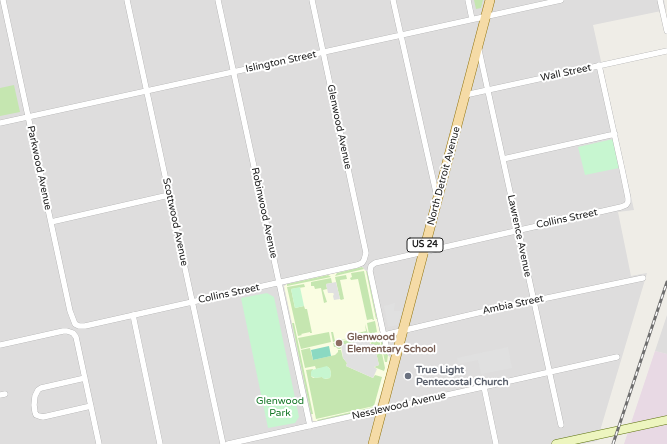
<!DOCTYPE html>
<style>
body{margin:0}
canvas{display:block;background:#efede7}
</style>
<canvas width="667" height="444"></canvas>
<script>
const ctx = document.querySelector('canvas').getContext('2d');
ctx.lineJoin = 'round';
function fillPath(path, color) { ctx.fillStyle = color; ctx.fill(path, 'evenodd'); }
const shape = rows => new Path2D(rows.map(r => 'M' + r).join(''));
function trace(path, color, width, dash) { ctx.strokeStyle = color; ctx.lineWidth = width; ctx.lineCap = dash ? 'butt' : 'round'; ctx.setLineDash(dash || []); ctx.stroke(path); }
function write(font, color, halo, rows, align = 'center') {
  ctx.font = font + ' "Varela Round",sans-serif'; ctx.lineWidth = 4; ctx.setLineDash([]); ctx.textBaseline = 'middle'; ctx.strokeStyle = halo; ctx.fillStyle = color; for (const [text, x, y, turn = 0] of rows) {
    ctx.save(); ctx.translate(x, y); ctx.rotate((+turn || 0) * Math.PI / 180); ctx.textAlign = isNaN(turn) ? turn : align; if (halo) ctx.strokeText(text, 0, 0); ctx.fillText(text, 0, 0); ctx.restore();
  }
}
fillPath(shape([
 [0,0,664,0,666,10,593,25,634,210,618,212,631,276,647,273,597,441,582,444,0,444],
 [667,315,667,354,655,351]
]), '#dedddd');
fillPath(shape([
 [655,351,667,354,667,444,624,444]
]), '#e8d9e4');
fillPath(shape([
 [362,267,366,271,367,271,384,352,390,357,388,369,377,406,376,408,373,409,315,422,313,421,284,286,287,284]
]), '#fafde2');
fillPath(shape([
 [474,0,483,0,481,8,476,9],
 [14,85,20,112,0,116,0,88],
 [362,267,364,269,335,276,337,273],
 [364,271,374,320,373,320,372,319,367,320,358,279,351,280,350,278,352,277,351,273],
 [366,271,367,271,377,319,376,319],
 [328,275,331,277,287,286,287,284],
 [346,275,347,279,340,280,344,299,341,300,340,299,335,277],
 [331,278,332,283,326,284,327,289,323,290,327,302,324,303,321,288,315,289,314,286,311,286,311,282],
 [304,284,305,287,291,289,295,308,304,306,305,309,307,309,312,333,310,333,310,332,301,334,302,335,298,336,287,287],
 [375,321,377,332,369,334,367,323],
 [292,323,294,323,313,414,311,414],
 [365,324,368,334,333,342,331,332,333,332,335,341,349,338,349,335,366,331],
 [329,332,331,342,301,349,298,338],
 [378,334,385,368,384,371,374,367,379,365,374,344,371,344,369,336],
 [379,334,381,334,385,352,388,355,387,362,385,362],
 [368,336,369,339,341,345,341,348,340,349,338,349,336,347,334,347,333,343],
 [310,348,313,360,335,355,338,352,338,350,341,350,343,358,347,363,346,366,373,378,375,375,382,377,374,406,316,419,306,370,313,369,311,376,313,378,322,377,325,379,330,378,331,374,330,369,328,367,316,369,315,366,305,368,301,350],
 [373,407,373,409,318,421,317,420]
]), '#c5e6b0');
fillPath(shape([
 [613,139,619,168,585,175,578,147],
 [300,287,304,306,295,308,291,289],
 [267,293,274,297,299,417,295,423,268,428,241,298],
 [327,366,330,369,331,374,330,378,324,379,322,377,315,378,311,376,311,372,312,370]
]), '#c7f6d0');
fillPath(shape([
 [329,346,331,356,313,360,311,350]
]), '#8bd9c2');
fillPath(shape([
 [336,282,340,299,334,300,333,296,334,294,333,293,328,293,326,284],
 [395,303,394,311,402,311,398,325,388,327,384,306],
 [369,339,370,344,374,344,379,365,374,367,377,369,373,378,346,366,347,363,343,358,341,345],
 [508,347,512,368,481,374,478,360,458,364,457,358]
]), '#e0e0e0');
const minor = shape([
 [3,0,70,311,75,324,79,326,85,326,357,265,362,263,364,260,366,253,312,0],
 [127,0,223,444],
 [218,0,310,426],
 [393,0,437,197],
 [468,0,472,19],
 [660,0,667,31],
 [479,50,561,425],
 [465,95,667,51],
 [0,123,561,0],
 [503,159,615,134],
 [51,222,169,195],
 [133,315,160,444],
 [384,335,499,308,643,278],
 [0,345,63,331,67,331,73,333,76,337,99,444],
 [397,354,387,350,370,271,371,266,375,263,621,207,626,205,628,202,628,198,622,169,599,65],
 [85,378,41,388,38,390,35,396,34,405,35,412,36,415,39,416,43,417,91,406],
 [484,387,496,444],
 [0,395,5,394],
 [228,444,617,357]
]);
const secondary = shape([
 [556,444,667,420]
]);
const primary = shape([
 [373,444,490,0]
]);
trace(minor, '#a4a4a4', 6);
trace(secondary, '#5b700d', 9);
trace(primary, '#90720b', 10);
trace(minor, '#fff', 5.5);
trace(secondary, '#edf5bf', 8);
trace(primary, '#f5dba6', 9);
const rail = shape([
 [613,444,667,282]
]);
trace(rail, '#6e6e6e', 3);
trace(rail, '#fff', 1.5, [4.5]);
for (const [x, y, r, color] of [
 [339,343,4,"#8d6e63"],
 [408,376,4,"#6b7280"]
]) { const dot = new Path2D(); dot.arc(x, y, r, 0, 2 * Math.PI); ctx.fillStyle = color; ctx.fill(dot); trace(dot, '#fff', 1.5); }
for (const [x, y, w] of [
 [425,245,36]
]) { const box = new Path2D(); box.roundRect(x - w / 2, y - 7, w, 14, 3); ctx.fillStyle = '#fff'; ctx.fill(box); trace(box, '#202020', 1); }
write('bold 9px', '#202020', null, [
 ["US 24",425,245]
]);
write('10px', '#202020', '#fff', [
 ["Islington Street",281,62,-12],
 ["Wall Street",566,73,-12],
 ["Glenwood Avenue",339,127,78],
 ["Parkwood Avenue",39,168,78],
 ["North Detroit Avenue",444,176,-75],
 ["Robinwood Avenue",264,213,78],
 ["Collins Street",567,219,-12],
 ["Scottwood Avenue",175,222,78],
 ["Lawrence Avenue",519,236,78],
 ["Collins Street",229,294,-12],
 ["Ambia Street",513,305,-12],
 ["Nesslewood Avenue",399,406,-13]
]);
write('bold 10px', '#785e54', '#fff', [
 ["Glenwood",347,337],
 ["Elementary School",347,349]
], 'left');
write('bold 10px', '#5b616d', '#fff', [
 ["True Light",416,370],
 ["Pentecostal Church",416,382]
], 'left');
write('10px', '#147726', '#fff', [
 ["Glenwood",280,401],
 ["Park",280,413]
]);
</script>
